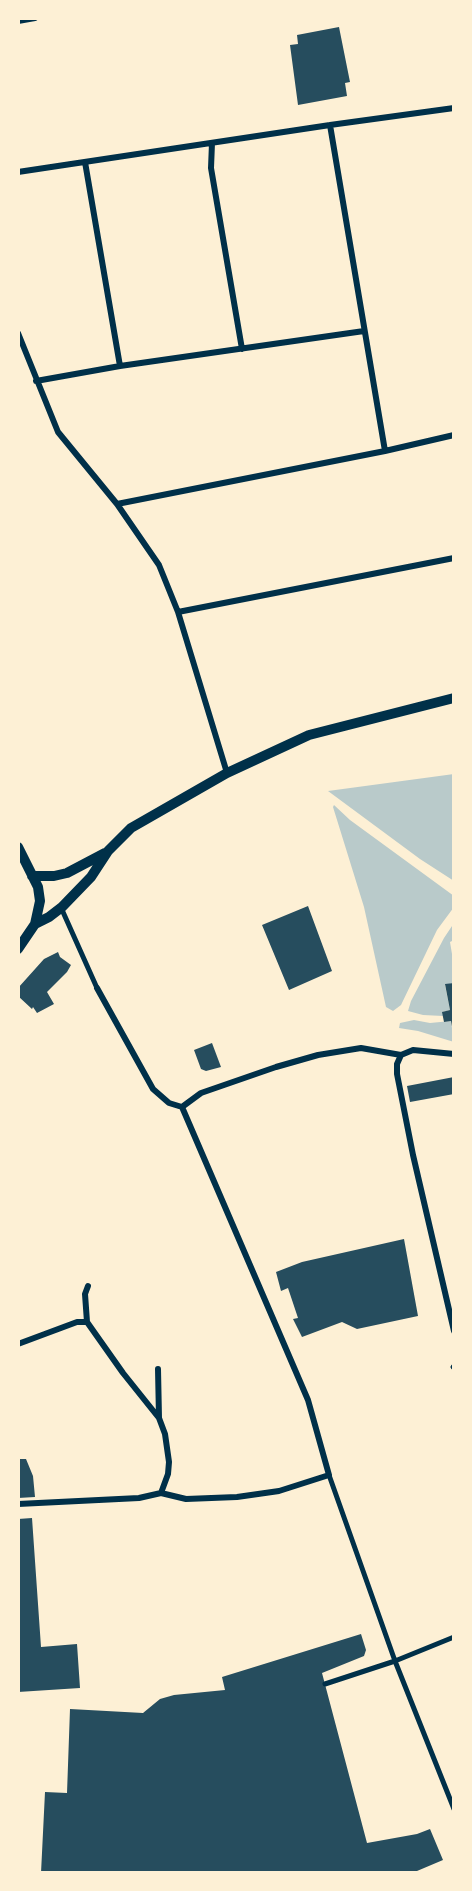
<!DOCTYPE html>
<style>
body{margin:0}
#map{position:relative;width:472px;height:1891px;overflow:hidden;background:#fdf0d5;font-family:Cabin,sans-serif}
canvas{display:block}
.frame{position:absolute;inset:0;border:20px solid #fdf0d5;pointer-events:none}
</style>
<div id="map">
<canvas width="472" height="1891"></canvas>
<div class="frame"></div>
</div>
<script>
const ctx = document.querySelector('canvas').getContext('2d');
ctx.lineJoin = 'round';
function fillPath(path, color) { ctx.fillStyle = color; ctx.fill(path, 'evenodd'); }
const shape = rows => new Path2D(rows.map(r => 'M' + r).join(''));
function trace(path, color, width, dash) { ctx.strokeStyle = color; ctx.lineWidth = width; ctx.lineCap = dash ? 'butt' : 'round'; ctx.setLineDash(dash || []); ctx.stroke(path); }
fillPath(shape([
 [454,774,454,881,420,859,328,791],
 [334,805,350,820,454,896,454,907,437,930,401,1005,393,1011,386,1007,364,907,333,807],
 [454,923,454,940,450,942,454,966,454,983,445,985,450,1010,443,1012,443,1016,423,1015,408,1011,411,1001,444,938],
 [414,1020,430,1023,451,1021,454,1042,418,1031,399,1028,400,1023]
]), '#b9caca');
fillPath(shape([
 [339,27,350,82,345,83,347,96,298,105,290,45,298,44,297,35],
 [308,906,332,971,289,990,262,925],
 [58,952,60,957,71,965,67,972,47,992,54,1004,37,1013,33,1007,32,1009,18,996,18,988,44,959],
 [454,983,454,1032,453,1032,451,1021,444,1022,442,1012,450,1010,445,984],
 [212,1043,221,1067,206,1071,201,1069,194,1050],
 [454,1077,454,1094,410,1102,407,1086],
 [404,1239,418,1316,357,1329,342,1322,302,1337,293,1319,298,1318,288,1288,281,1291,276,1272,302,1262],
 [18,1459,26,1459,33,1476,35,1497,18,1498],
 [32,1518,41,1647,77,1644,80,1688,18,1692,18,1519],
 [361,1634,366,1650,364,1656,322,1673,367,1843,417,1834,430,1829,443,1860,417,1871,418,1873,41,1873,45,1792,67,1793,70,1709,143,1713,160,1699,174,1695,225,1690,222,1677]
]), '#264d5e');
trace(shape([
 [63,912,97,988],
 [453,1367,454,1366],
 [329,1475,395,1661,454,1809],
 [325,1684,395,1661,454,1637]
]), '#003049', 5);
trace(shape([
 [18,21,35,18],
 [330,125,385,451],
 [212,143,211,168,242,349],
 [85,162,120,366],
 [18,172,330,125,454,108],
 [18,333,58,432,117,504,159,565,178,612,227,773],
 [36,381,120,366,364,331],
 [117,504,385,451,454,435],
 [178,612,454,558],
 [401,1055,397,1064,397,1074,413,1155,454,1331],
 [182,1107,201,1093,276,1067,318,1055,361,1048,401,1055,413,1050,454,1054],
 [87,1322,85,1294,88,1286],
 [18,1344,77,1322,87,1322,123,1373,159,1418,165,1434,169,1462,168,1474,161,1493],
 [158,1369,159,1418],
 [18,1504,139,1498,161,1493,186,1499,237,1497,279,1491,329,1475,308,1400,182,1107,169,1103,153,1089,97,988]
]), '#003049', 6);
trace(shape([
 [18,847,38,887,40,901,35,924,18,949],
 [32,876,54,876,67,873,105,853],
 [35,924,49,917,62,907,91,877,108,851,131,828,227,773,309,735,454,698]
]), '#003049', 10);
</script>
